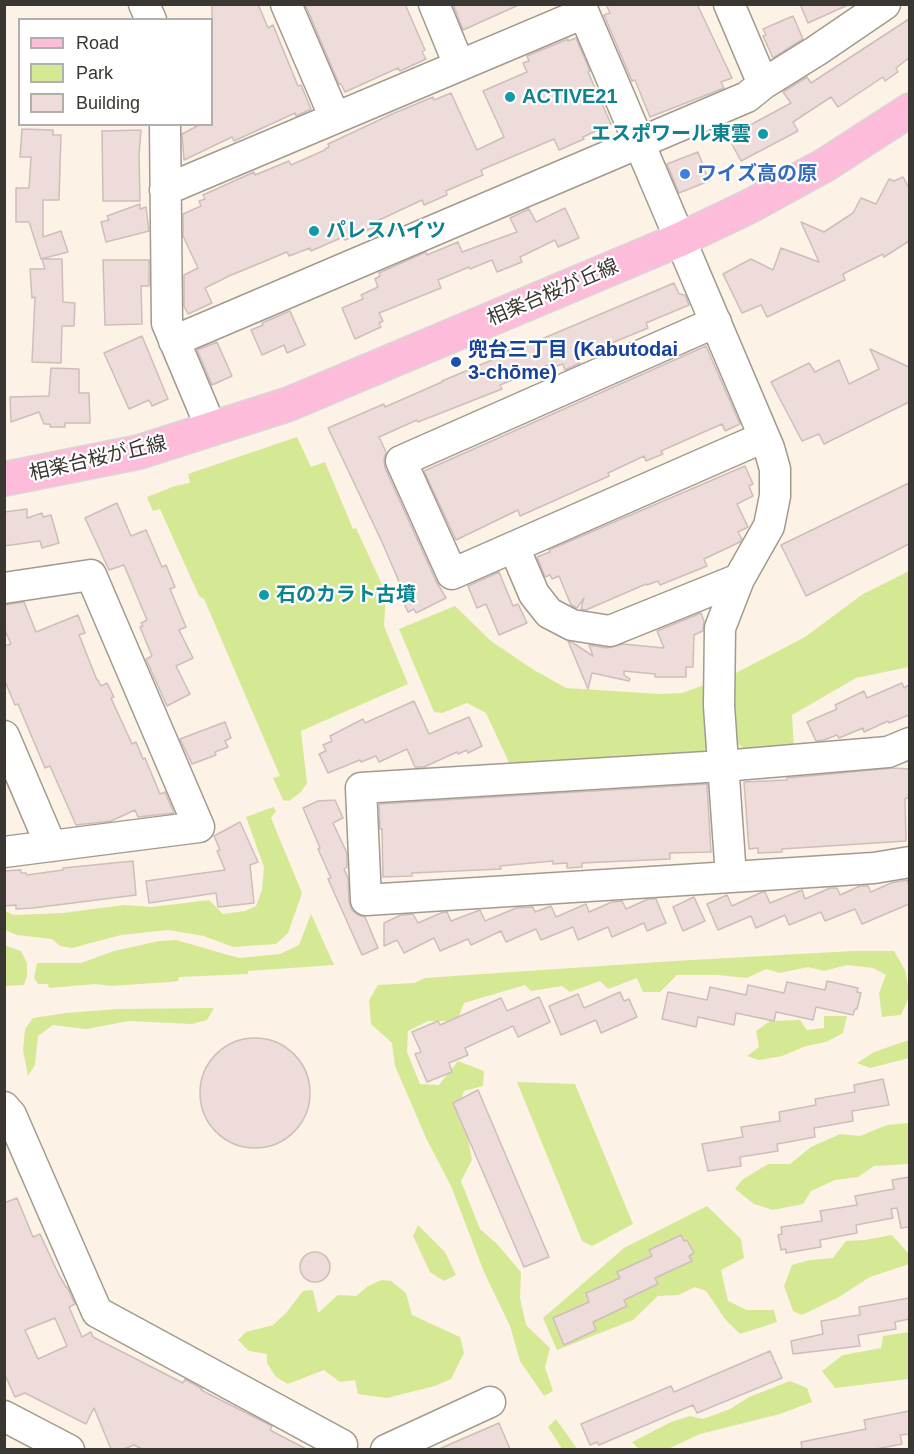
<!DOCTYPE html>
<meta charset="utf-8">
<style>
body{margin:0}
#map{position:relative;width:914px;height:1454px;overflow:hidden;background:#fcf3e6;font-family:Helvetica,sans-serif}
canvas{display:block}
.frame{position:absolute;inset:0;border:6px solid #3a3732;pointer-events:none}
.legend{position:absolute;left:18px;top:18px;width:195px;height:108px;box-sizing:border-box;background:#fff;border:2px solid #b0afad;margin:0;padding:8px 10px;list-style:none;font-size:18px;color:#3a3732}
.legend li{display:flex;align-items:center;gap:12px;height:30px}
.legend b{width:30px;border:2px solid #b0afad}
</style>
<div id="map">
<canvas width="914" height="1454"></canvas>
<div class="frame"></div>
<ul class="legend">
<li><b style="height:8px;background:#fdbcda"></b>Road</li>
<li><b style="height:16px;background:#d5e995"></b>Park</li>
<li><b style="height:16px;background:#eddcda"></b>Building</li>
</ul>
</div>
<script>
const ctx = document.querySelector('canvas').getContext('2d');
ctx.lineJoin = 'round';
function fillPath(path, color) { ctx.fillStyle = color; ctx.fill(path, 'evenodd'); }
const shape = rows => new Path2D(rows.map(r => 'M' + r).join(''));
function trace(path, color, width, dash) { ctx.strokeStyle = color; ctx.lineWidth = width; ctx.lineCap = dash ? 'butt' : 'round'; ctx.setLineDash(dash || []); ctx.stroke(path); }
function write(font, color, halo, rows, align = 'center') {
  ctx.font = font + ' Helvetica,"Noto Sans JP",sans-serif'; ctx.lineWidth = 4.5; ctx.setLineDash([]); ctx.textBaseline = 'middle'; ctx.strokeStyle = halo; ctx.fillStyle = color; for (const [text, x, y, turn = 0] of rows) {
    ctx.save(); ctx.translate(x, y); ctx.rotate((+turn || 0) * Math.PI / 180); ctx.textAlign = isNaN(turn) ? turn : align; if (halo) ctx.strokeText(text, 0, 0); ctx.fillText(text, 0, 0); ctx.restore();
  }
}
fillPath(shape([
 [297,437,311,467,325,462,353,529,356,528,386,593,384,626,408,684,301,731,307,783,301,792,289,801,283,800,273,778,280,776,204,599,199,596,160,509,153,511,147,497,175,486,190,483,188,474],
 [909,571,909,667,856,678,792,715,794,749,747,752,736,742,732,675,805,637,863,594],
 [455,606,491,641,534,670,566,688,660,694,682,693,707,684,711,743,700,755,511,767,486,713,467,703,442,713,434,712,399,629],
 [273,807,276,811,271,818,302,893,288,933,276,944,233,947,204,936,168,930,121,935,72,948,60,946,52,939,17,935,5,930,5,911,14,915,63,913,124,905,152,907,209,900,223,914,245,911,256,906,262,890,264,867,246,817],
 [311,914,334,965,248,971,248,974,179,977,178,981,170,982,110,986,96,984,49,988,48,984,38,984,34,978,37,963,81,963,114,951,159,941,176,940,239,958,280,954,299,945],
 [4,945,21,951,27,963,27,976,24,985,6,986,4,980],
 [853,951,894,951,905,970,910,995,901,1015,882,1017,879,993,886,975,873,968,847,965,824,971,808,967,780,973,766,969,747,978,718,975,677,975,660,992,643,992,637,978,608,989,600,981,570,992,562,986,531,991,525,985,464,1003,455,1027,446,1021,428,1021,408,1031,407,1052,420,1084,439,1085,458,1061,484,1071,483,1086,464,1091,457,1112,467,1133,472,1160,461,1181,480,1229,497,1244,521,1272,520,1298,526,1325,550,1348,545,1367,553,1391,544,1396,520,1361,510,1326,484,1272,451,1186,427,1140,395,1066,392,1043,371,1024,369,1000,378,985,414,983,425,978,674,961],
 [214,1008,207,1020,192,1024,129,1021,86,1029,53,1025,38,1036,35,1065,28,1076,23,1050,25,1029,33,1018,65,1013,117,1009],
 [824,1016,847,1016,843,1033,826,1042,806,1046,782,1056,759,1060,747,1056,759,1047,756,1031,770,1021,800,1020,807,1030,824,1028],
 [909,1040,909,1058,870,1068,857,1063,874,1052],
 [517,1082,575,1084,633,1224,592,1246,582,1241],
 [909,1123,909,1164,874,1166,858,1177,835,1180,811,1191,803,1204,773,1210,754,1204,735,1189,742,1180,768,1164,790,1164,811,1147,840,1134,860,1136,887,1125],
 [707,1206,741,1239,744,1258,721,1270,728,1301,747,1310,774,1310,777,1322,740,1334,725,1319,706,1291,695,1287,679,1295,658,1296,633,1320,557,1350,543,1318,624,1248],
 [418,1225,445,1252,456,1275,444,1281,430,1272,413,1236],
 [892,1235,909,1254,909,1264,870,1277,839,1297,802,1315,793,1311,784,1286,792,1265,810,1260,833,1258,846,1241,865,1240],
 [382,1280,391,1281,406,1293,412,1315,460,1337,464,1353,451,1379,435,1386,387,1398,358,1394,355,1380,340,1382,324,1370,288,1384,276,1377,267,1363,267,1354,249,1351,238,1340,246,1332,273,1325,286,1313,303,1291,313,1290,318,1313,338,1295,356,1296,368,1286],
 [909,1332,909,1379,835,1388,822,1371,843,1355,881,1348,883,1336],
 [790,1381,807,1388,812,1402,780,1414,700,1434,668,1449,639,1449,632,1442,671,1422,690,1416,703,1419,730,1409,749,1397],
 [556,1419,573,1443,577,1449,562,1449,548,1427]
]), '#d5e995');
const building = shape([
 [212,4,258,4,268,28,273,25,298,86,301,85,311,109,296,116,295,113,234,141,232,137,184,160,182,134,201,124,212,124,212,4],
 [305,4,405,4,425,50,422,52,426,59,400,71,398,68,345,92,341,84,339,84,305,4],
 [453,4,521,4,463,30,453,4],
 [606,4,697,4,732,78,721,82,724,88,650,117,635,80,632,81,604,15,610,13,606,4],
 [800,4,850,4,808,23,800,4],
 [793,16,803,39,773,58,763,36,766,35,763,29,793,16],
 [909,19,909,58,896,68,898,72,885,81,883,77,838,107,831,97,793,122,798,131,741,161,728,137,791,103,783,92,807,77,811,83,909,19],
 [576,38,590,71,588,72,611,124,583,137,584,139,559,150,554,139,481,170,483,175,446,191,447,195,424,205,422,200,375,222,377,226,345,240,343,237,311,251,310,248,289,256,287,252,229,276,205,288,212,303,188,314,184,306,184,275,198,268,183,236,183,214,201,206,199,201,205,199,203,195,254,172,255,175,289,161,291,165,325,150,325,149,329,147,328,144,392,114,433,97,434,100,451,93,477,150,504,137,483,91,527,72,523,63,529,61,527,56,568,39,568,41,576,38],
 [22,129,53,130,53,135,61,135,59,200,43,200,43,237,61,231,68,252,41,259,29,222,16,222,16,188,29,188,31,157,20,157,22,129],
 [141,130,139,155,140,201,103,201,102,131,141,130],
 [698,152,709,181,679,193,667,164,698,152],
 [903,177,909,188,909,241,884,257,883,254,843,274,845,280,767,317,761,305,742,313,723,274,751,259,773,270,781,248,819,262,801,222,824,232,853,213,861,198,876,204,889,179,894,181,903,177],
 [140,204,140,209,146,207,149,231,106,242,101,222,109,220,107,216,140,204],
 [565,208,579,238,558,247,555,240,520,257,522,262,497,272,492,260,470,269,469,267,438,280,441,288,379,313,383,321,379,323,381,327,355,339,342,308,363,299,361,295,378,287,375,279,380,276,379,273,426,252,427,255,458,242,462,252,517,232,510,218,529,209,536,222,565,208],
 [42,259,62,259,63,302,75,303,74,326,62,326,61,363,32,362,35,297,32,298,30,269,45,269,42,259],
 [103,260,149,260,149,286,141,286,142,324,105,325,103,260],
 [674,283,679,294,685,295,689,305,646,323,648,328,578,357,580,363,565,370,563,364,554,367,553,363,500,385,502,389,418,422,417,420,379,437,386,452,384,460,385,468,436,581,446,598,416,613,414,609,408,612,399,593,403,591,382,542,328,428,384,404,385,407,442,382,442,381,504,355,504,352,536,339,537,341,674,283],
 [290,311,305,345,287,353,284,345,262,355,251,330,263,325,262,323,290,311],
 [142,336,168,399,152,406,149,400,129,409,104,353,142,336],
 [217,342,232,376,212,385,197,350,217,342],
 [706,346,740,424,725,431,722,424,661,451,663,454,646,461,644,456,608,473,609,476,540,507,520,516,518,510,456,540,424,471,706,346],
 [870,349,909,367,909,402,824,444,819,434,802,441,771,382,809,363,815,372,839,360,849,384,879,369,870,349],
 [51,368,79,369,79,393,89,393,90,423,65,423,65,427,50,427,50,424,44,424,39,412,11,422,10,397,49,396,51,368],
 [745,466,753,484,749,486,753,496,737,504,748,527,738,532,742,539,740,542,704,559,707,566,660,585,658,581,647,585,646,584,586,610,581,609,584,598,577,608,571,605,559,576,552,579,550,575,545,577,537,557,550,552,549,550,745,466],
 [909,483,909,544,806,596,781,545,909,483],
 [117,503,131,536,146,530,162,567,166,565,175,587,170,589,186,627,179,630,193,658,176,666,190,694,167,706,146,659,152,656,140,627,143,626,141,623,147,620,124,565,109,570,85,518,117,503],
 [27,509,27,518,42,513,43,517,51,515,59,543,42,548,40,541,4,546,4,512,27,509],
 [499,572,513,606,518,604,527,623,499,635,486,604,477,608,468,586,499,572],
 [24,602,36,632,78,615,85,633,79,635,97,680,98,680,101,686,107,683,114,697,111,698,132,744,136,742,143,759,145,758,160,794,165,792,174,813,138,817,135,810,111,821,76,825,50,766,45,768,18,704,15,705,4,679,4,646,11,644,4,628,4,605,24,602],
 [701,613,704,621,703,631,694,635,693,667,686,667,686,677,655,677,655,674,624,671,624,675,630,679,629,681,592,673,588,689,568,641,573,643,593,656,589,645,607,648,623,644,664,648,657,631,701,613],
 [902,683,904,688,909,685,909,715,889,723,888,721,864,732,863,728,839,738,837,735,824,740,816,741,807,722,837,709,835,705,864,691,867,698,902,683],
 [414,701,429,734,469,717,482,746,468,753,467,750,458,754,457,752,424,767,415,767,407,749,379,762,376,756,361,762,360,760,328,773,319,754,326,751,323,745,332,741,330,736,363,719,365,723,414,701],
 [225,722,231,738,225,741,228,747,215,752,216,755,192,764,180,739,225,722],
 [893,768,909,769,909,797,905,799,906,841,782,849,782,852,758,853,758,848,749,849,744,782,787,780,787,778,893,768],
 [707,784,711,852,670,853,670,859,582,863,582,867,567,868,567,863,553,864,553,861,500,866,501,869,412,873,412,876,383,877,382,829,380,829,379,804,707,784],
 [335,800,343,818,333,823,347,853,347,867,344,869,348,878,349,901,352,910,358,915,365,917,378,948,362,955,328,879,331,878,318,849,320,848,303,808,318,801,335,800],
 [240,822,258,862,250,865,254,903,218,907,216,893,149,903,146,881,225,870,217,851,220,850,214,836,240,822],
 [133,861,136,895,33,908,16,909,16,905,4,906,4,871,21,870,21,873,26,873,27,875,63,870,63,868,133,861],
 [907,880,909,885,909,904,862,924,855,909,825,921,821,912,789,925,785,915,756,928,751,916,718,930,707,904,727,895,732,906,762,892,765,892,770,903,802,890,805,899,830,888,837,888,840,895,860,886,868,886,871,892,891,883,907,880],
 [694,897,705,921,683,931,673,907,694,897],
 [648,899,656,899,666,923,647,931,644,923,612,937,608,927,578,940,573,927,541,940,536,929,506,942,501,931,471,945,468,939,440,951,434,938,404,953,397,940,384,946,384,923,401,915,413,914,418,923,441,913,447,912,451,921,480,910,485,921,516,908,533,907,535,912,551,906,556,917,586,904,589,912,612,902,622,901,626,909,648,899],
 [827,981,858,988,857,992,861,993,857,1009,855,1009,853,1015,816,1007,813,1020,776,1012,774,1021,736,1013,734,1025,698,1017,696,1027,662,1019,668,992,707,1000,710,987,746,995,748,985,784,993,787,982,825,990,827,981],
 [620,992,624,1001,629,999,637,1017,601,1033,596,1020,561,1035,549,1006,578,994,584,1008,620,992],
 [539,997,550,1022,518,1037,513,1026,465,1048,468,1055,449,1063,452,1072,427,1082,415,1054,421,1052,412,1032,438,1021,440,1025,501,998,507,1011,539,997],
 '200 1093a55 55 0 1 1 110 0a55 55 0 1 1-110 0Z',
 [883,1079,889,1105,852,1111,853,1121,814,1128,815,1137,777,1144,778,1151,740,1157,741,1166,708,1171,702,1144,743,1137,741,1127,780,1121,779,1112,816,1105,815,1099,855,1092,854,1085,883,1079],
 [478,1090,549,1257,524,1267,453,1103,478,1090],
 [909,1177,909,1227,901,1228,897,1208,891,1209,893,1218,856,1225,857,1233,820,1240,821,1247,786,1253,786,1249,781,1250,778,1235,782,1234,781,1227,822,1221,820,1211,857,1205,855,1196,894,1189,892,1180,909,1177],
 [17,1198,33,1237,40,1234,59,1275,66,1287,67,1287,75,1304,69,1307,82,1337,91,1332,93,1337,183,1383,185,1379,202,1389,201,1390,272,1426,270,1430,306,1449,142,1449,134,1445,124,1449,111,1449,94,1408,86,1424,25,1393,15,1397,4,1373,4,1203,17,1198],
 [55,1318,67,1346,38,1359,25,1330,55,1318],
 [681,1235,684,1241,687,1240,694,1253,689,1256,692,1261,655,1278,658,1284,624,1300,627,1306,593,1322,596,1330,564,1345,553,1318,589,1302,586,1293,620,1278,617,1272,652,1256,649,1250,681,1235],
 '300 1267a15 15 0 1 1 30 0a15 15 0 1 1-30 0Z',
 [909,1298,909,1319,895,1322,896,1329,858,1335,860,1346,793,1354,791,1341,823,1334,821,1321,860,1315,859,1307,909,1298],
 [770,1351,782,1378,697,1413,693,1405,599,1445,597,1442,590,1445,581,1424,671,1386,674,1392,770,1351],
 [909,1411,909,1434,900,1435,902,1444,876,1449,802,1449,801,1442,866,1429,864,1420,909,1411],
 [499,1423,510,1449,439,1449,499,1423]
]);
fillPath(building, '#eddcda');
trace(building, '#cebdbb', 1.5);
const minor = shape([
 [144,4,151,20],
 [286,4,335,118],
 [434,4,459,65],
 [580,4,769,448,775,469,775,496,769,526,739,579,720,628,719,706,731,877],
 [729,4,763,84],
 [165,124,167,323,212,430],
 [165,190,584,13],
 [716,322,401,461,452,574,764,437],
 [174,341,747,97,763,84,816,51,885,4],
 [514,547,534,594,549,613,572,625,610,631,739,579],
 [4,588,91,575,199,827,4,852],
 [4,736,51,846],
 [910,743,888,752,723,766,361,788,366,900,874,868,910,862],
 [4,1107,11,1115,97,1312,342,1445,339,1450],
 [4,1416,69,1450],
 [386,1450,490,1402]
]);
const major = shape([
 [4,479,139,452,289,404,681,239,750,206,825,165,910,110]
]);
trace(minor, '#a29a8e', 33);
trace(major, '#d8d7d6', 36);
trace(minor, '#fff', 30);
trace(major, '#fdbcda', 33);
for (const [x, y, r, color] of [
 [510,97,6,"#0f9aa8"],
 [763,134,6,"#0f9aa8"],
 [685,174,6,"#3f7fe0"],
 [314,231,6,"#0f9aa8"],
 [456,362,6,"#1a4fb4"],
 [264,595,6,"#0f9aa8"]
]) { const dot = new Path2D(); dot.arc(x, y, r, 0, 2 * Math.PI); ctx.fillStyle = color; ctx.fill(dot); trace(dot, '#fff', 2); }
write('bold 20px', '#0d838f', '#fff', [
 ["ACTIVE21",522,97],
 ["エスポワール東雲",751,134,"right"],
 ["パレスハイツ",326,231],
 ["石のカラト古墳",276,595]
], 'left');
write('bold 20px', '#366cbe', '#fff', [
 ["ワイズ高の原",697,174]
], 'left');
write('20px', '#3a3732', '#fff', [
 ["相楽台桜が丘線",553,293,-23],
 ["相楽台桜が丘線",98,459,-13]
]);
write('bold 20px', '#164399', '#fff', [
 ["兜台三丁目 (Kabutodai",468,350],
 ["3-chōme)",468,373]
], 'left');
</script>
